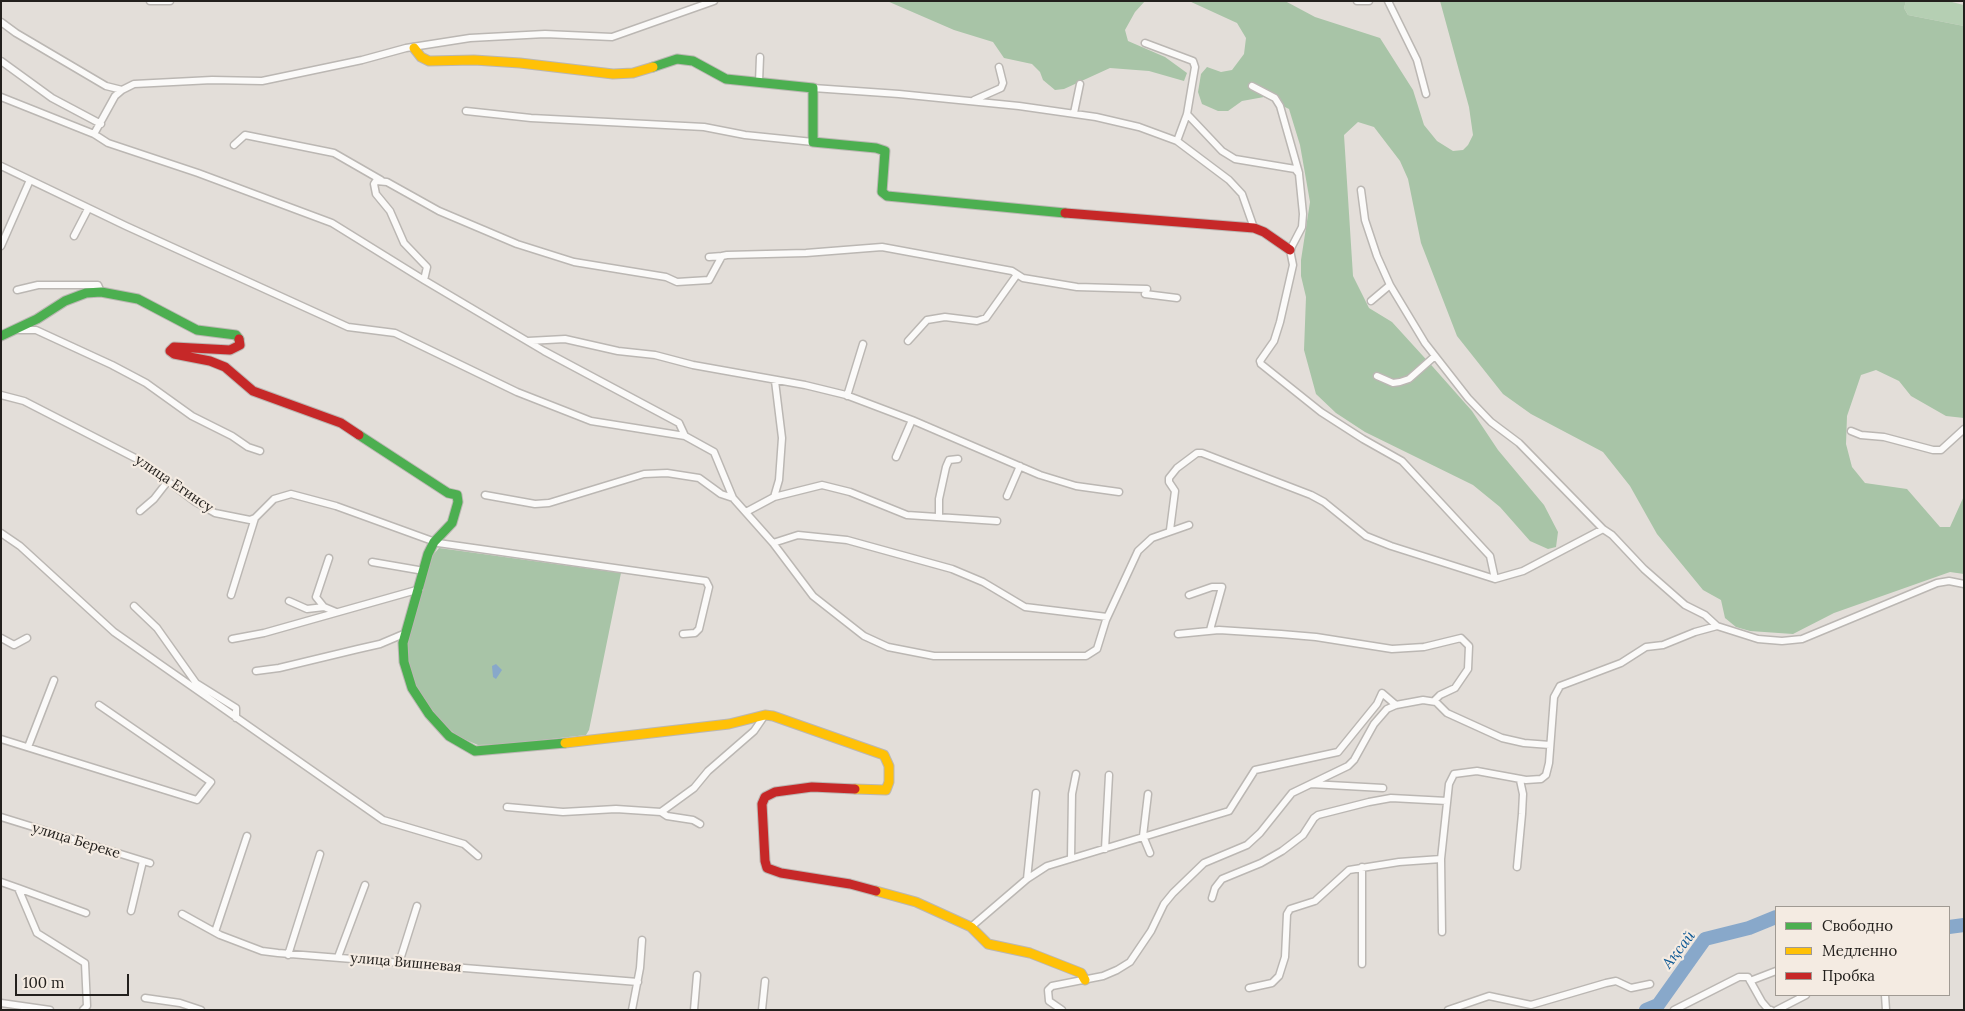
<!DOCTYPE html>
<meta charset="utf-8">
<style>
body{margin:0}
#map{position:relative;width:1965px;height:1011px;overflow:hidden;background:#e3ded9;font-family:Lora,serif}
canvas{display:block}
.frame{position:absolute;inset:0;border:2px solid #23201d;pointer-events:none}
.legend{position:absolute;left:1775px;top:906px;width:175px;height:90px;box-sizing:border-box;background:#f4ebe2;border:1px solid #a09a93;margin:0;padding:6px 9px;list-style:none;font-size:15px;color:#23201d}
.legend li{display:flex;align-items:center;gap:10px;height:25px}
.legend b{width:25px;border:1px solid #a09a93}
.scale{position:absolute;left:15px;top:974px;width:114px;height:22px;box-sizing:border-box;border:2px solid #23201d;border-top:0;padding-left:6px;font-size:15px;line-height:18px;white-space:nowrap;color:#23201d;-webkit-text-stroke:4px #f4ebe2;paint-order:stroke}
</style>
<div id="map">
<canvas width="1965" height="1011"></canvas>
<div class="frame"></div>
<ul class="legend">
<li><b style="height:6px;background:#4caf50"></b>Свободно</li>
<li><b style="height:6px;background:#ffc107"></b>Медленно</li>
<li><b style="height:6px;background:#c62828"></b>Пробка</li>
</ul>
<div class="scale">100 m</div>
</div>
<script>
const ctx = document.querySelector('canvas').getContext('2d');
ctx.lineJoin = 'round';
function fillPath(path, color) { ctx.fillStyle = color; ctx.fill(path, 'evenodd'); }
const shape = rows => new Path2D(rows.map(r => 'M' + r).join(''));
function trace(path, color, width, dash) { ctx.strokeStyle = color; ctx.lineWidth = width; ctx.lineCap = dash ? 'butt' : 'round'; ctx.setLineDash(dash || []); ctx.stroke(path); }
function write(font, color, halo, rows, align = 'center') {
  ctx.font = font + ' Lora,serif'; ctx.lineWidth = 4.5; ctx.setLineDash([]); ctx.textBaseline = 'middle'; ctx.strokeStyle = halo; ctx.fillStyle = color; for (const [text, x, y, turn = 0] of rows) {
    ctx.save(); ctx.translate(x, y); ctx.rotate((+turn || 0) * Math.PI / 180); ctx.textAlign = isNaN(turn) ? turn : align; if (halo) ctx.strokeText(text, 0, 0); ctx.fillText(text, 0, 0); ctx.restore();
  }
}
fillPath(shape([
 [1906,1,1948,1,1964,5,1964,26,1908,15,1904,8]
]), '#b5cfb3');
fillPath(shape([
 [887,1,1145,1,1135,12,1125,30,1128,41,1165,57,1187,73,1184,81,1149,71,1110,68,1064,89,1055,90,1043,80,1040,72,1032,64,1004,58,993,42,954,30],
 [1189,1,1285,1,1315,17,1380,38,1413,90,1424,125,1437,141,1453,151,1463,150,1468,145,1473,135,1469,107,1440,1,1906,1,1904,8,1908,15,1964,26,1964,418,1946,416,1911,396,1899,381,1876,370,1861,375,1847,416,1846,444,1852,467,1865,483,1907,489,1940,527,1950,527,1964,496,1964,574,1950,572,1834,613,1793,634,1750,631,1736,627,1725,618,1721,600,1703,590,1657,534,1630,486,1603,452,1531,414,1503,394,1457,336,1421,243,1408,179,1400,161,1374,127,1358,122,1344,135,1353,276,1369,308,1392,322,1433,367,1472,411,1498,450,1544,505,1558,532,1556,547,1548,549,1530,541,1500,507,1473,485,1365,432,1336,413,1316,394,1304,350,1306,297,1301,276,1301,260,1310,202,1300,145,1289,109,1264,97,1242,101,1228,111,1218,111,1202,104,1198,92,1201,74,1207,67,1221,72,1232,70,1244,54,1246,38,1237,23],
 [439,548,621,573,589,730,586,735,507,744,478,745,459,737,443,724,414,686,406,647,433,555]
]), '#a8c4a7');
fillPath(shape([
 [496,664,502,670,496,679,493,677,492,666]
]), '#88a8ca');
trace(shape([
 [1949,927,1964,925],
 [1646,1010,1658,1005,1705,939,1749,928,1776,917]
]), '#88a8ca', 14);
const street = shape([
 [150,1,170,1],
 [1357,1,1369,1],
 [1388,1,1417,60,1426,94],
 [1,22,16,33,106,86,122,90],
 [1145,43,1193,61,1195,67,1187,114,1177,141],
 [1,61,52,98,101,124],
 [759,82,760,57],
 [1252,86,1275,98,1280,106,1299,173],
 [813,88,899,94,1019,106,1096,117,1139,127,1177,141,1229,180,1242,194,1254,228],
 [1,97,94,134,108,143,198,173,332,223,424,280,544,351,679,423,685,436],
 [974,100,1001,88,1003,83,999,67],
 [466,111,531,118,704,127,745,135,813,142],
 [1074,113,1080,84],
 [1187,114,1222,151,1235,159,1295,169,1299,174,1303,214,1302,227,1290,250,1293,265,1280,322,1274,341,1260,361,1261,364,1321,412,1363,439,1402,461,1490,556,1495,579],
 [94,134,115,96,122,90,134,84,212,80,262,81,362,60,406,48,470,38,545,34,612,37,714,1],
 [234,145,245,135,334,153,381,180],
 [1,166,126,226,348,327,395,333,517,392,591,421,685,436,714,452,733,498],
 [1361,190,1365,220,1377,256,1390,285,1425,343,1468,398,1491,422,1519,443,1603,529],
 [74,236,88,209],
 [1,246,30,180],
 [709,257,722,256],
 [424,280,427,267,404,243,390,211,376,194,374,184,376,181,387,182,439,211,517,244,574,262,666,277,677,282,709,280,722,256,727,255,806,253,882,247,1012,271,1023,278,1077,287,1147,289,1145,294,1177,298],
 [17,290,38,285,98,285,101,292],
 [1371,301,1390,285],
 [19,330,36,330,112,365,146,383,192,416,232,436,248,447,260,451],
 [528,341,565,339,618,351,655,355,693,365,805,385,846,395,912,420,1040,475,1076,486,1119,492],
 [908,341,927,320,945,317,977,321,986,318,1016,276],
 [1377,376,1393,383,1400,382,1409,379,1435,356],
 [1,395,24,401,139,460,194,501,215,513,250,520,255,518,274,499,291,494,336,506,438,543,706,581,709,587,699,629,695,633,683,634],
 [847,396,863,344],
 [1851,431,1861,435,1884,437,1933,450,1941,450,1964,429],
 [896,457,912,420],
 [485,495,535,504,549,503,644,474,667,473,699,478,721,494,733,498,773,543,813,596,864,636,888,647,934,656,1086,656,1097,649,1106,620,1138,551,1152,538,1189,525],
 [1007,496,1020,466],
 [774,497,822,485,850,492,907,515,997,521],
 [140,511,154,499,168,481],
 [746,512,774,497,779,480,782,438,775,381],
 [939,517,939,499,946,467,949,460,958,459],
 [1170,530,1175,491,1169,482,1169,478,1177,468,1197,453,1202,453,1311,495,1324,502,1366,536,1391,546,1495,579,1523,571,1603,529,1612,535,1644,569,1685,605,1705,615,1717,626,1758,639,1782,641,1802,639,1937,583,1949,581,1964,584],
 [1,533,20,546,114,632,383,820,464,844,478,856],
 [773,543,798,535,847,540,952,569,983,582,1025,607,1107,617],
 [329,558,316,597,324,607,336,612],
 [372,562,424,571],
 [231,595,255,518],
 [1189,595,1212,587,1222,587,1210,630],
 [289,601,307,609,324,607],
 [134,606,157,628,196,683,236,708,236,718],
 [1178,634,1219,630,1281,634,1316,637,1392,649,1424,647,1461,638,1469,646,1468,669,1455,688,1440,695,1434,701],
 [1,638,14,645,27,638],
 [232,639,264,633,420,589],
 [256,671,279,668,358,649,380,644,406,633],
 [1,739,197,800,211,782,99,705],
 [28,747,54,680],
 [1311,784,1383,788],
 [1148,794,1143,836,1150,853],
 [507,807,563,812,616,809,661,812,694,788,708,771,754,731,765,715],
 [661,812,667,816,693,820,700,824],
 [1,817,150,863],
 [1105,849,1109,775],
 [1071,858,1072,794,1076,774],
 [1517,867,1522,814,1523,794,1520,780],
 [1027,879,1036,793],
 [1,882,18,888,37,933,85,963,87,1006,83,1010],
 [18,888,86,913],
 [1212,898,1215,888,1222,879,1261,863,1282,851,1303,835,1314,818,1318,815,1369,802,1391,798,1447,801],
 [131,911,143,861],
 [182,914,220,935,262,951,278,953,638,982],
 [971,927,1027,879,1047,866,1229,811,1255,770,1338,752,1377,704,1382,693,1396,705],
 [215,932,247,836],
 [1442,932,1441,859,1449,784,1454,774,1477,771,1526,780,1541,779,1546,775,1549,763,1554,697,1560,686,1621,663,1646,647,1663,645,1695,632,1717,626],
 [288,955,320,854],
 [338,957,365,885],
 [399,963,417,906],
 [1362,964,1362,867],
 [1750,981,1776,971],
 [1249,988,1272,983,1279,976,1285,957,1287,914,1290,909,1315,901,1349,870,1399,862,1441,859],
 [1885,995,1886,1010],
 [145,998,180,1003,201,1010],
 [1,1003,50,1010],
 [632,1010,640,968,642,940],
 [694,1010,697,975],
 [762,1010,765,981],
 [1062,1010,1049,1001,1048,990,1052,986,1103,976,1117,970,1130,962,1151,931,1164,904,1173,893,1204,863,1247,845,1260,833,1292,793,1348,766,1354,760,1374,724,1387,709,1396,705,1423,700,1436,702,1447,713,1502,738,1524,743,1550,745],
 [1448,1010,1489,996,1531,1005,1606,983,1616,981,1631,988,1650,984],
 [1674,1010,1739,977,1748,977,1762,1002,1768,1009,1771,1010],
 [1777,1010,1806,995]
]);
const fast = shape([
 [653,67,677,59,693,61,726,79,813,88,813,142,876,148,885,151,882,192,887,196,1065,213],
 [1,336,37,319,65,301,86,293,101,292,138,299,197,330,236,335,239,339],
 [359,435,448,493,457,495,458,502,452,523,434,542,428,554,403,643,404,662,412,688,429,714,449,736,475,751,565,743]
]);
const slow = shape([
 [414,48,421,57,429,61,474,60,520,63,613,74,633,73,653,67],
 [565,743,729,724,765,715,773,716,884,755,889,766,889,782,886,790,855,789],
 [876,891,916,902,971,927,988,944,1030,953,1081,973,1085,980]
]);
const jam = shape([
 [1065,213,1254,228,1264,232,1290,250],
 [239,339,240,345,230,350,174,347,170,351,174,354,210,361,225,367,253,391,341,423,359,435],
 [855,789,812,787,775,792,765,797,762,804,765,861,767,868,781,873,850,884,876,891]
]);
trace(street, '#bbb7b3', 9);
trace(fast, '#bbb7b3', 11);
trace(slow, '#bbb7b3', 11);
trace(jam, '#bbb7b3', 11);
trace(street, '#fbfaf9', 6);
trace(fast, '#4caf50', 9);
trace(slow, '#ffc107', 9);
trace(jam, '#c62828', 9);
write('14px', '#23201d', '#f4ebe2', [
 ["улица Егинсу",174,484,34],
 ["улица Береке",76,841,17],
 ["улица Вишневая",406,963,5]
]);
write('italic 15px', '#085593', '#f4ebe2', [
 ["Ақсай",1679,950,-52]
]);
</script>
